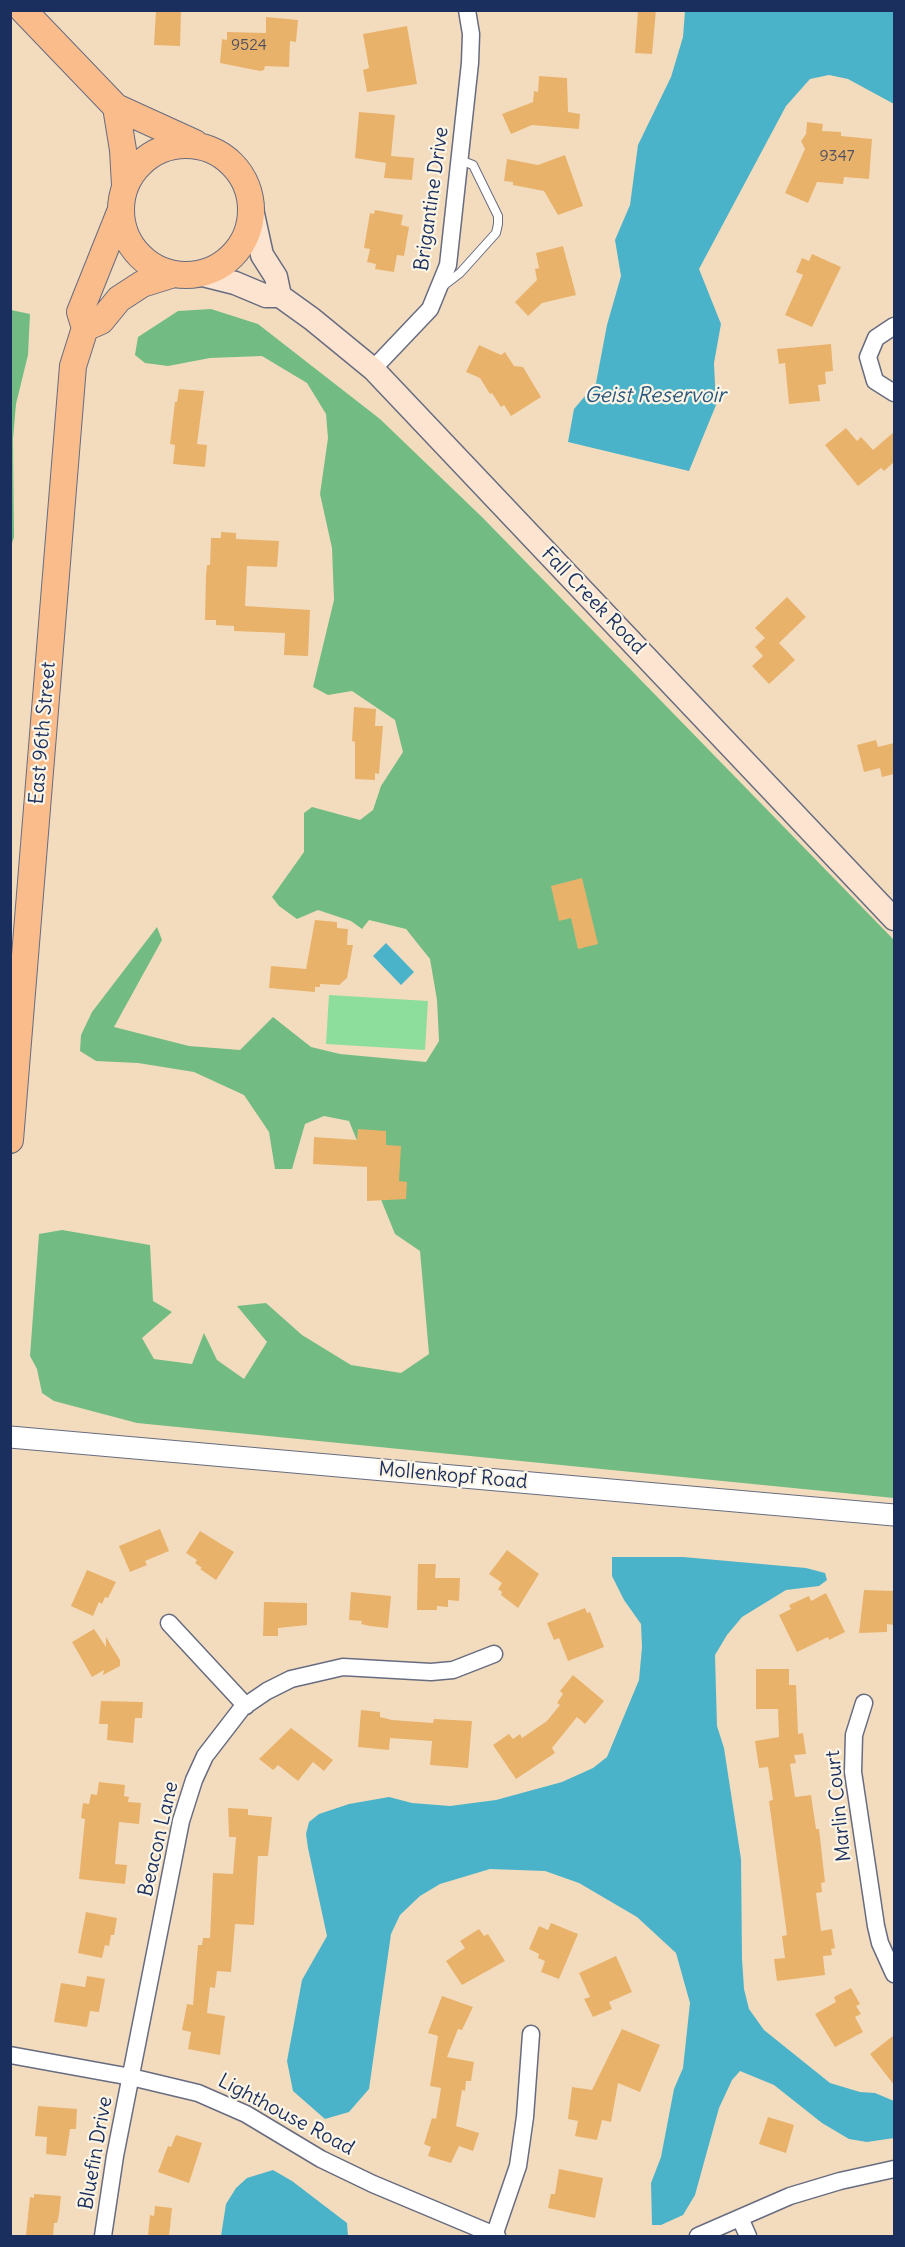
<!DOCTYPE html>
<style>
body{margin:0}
#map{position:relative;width:905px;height:2247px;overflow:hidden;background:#f3dcbe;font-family:Delius,sans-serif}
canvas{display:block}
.frame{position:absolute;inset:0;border:12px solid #1b2f5e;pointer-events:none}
</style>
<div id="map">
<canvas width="905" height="2247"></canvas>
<div class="frame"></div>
</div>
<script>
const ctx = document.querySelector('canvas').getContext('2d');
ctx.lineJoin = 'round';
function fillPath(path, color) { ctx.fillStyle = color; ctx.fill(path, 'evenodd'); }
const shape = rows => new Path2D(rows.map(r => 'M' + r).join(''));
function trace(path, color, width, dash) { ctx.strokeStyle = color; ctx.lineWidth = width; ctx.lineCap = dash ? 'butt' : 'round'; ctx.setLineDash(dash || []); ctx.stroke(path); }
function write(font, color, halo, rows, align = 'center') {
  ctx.font = font + ' Delius,sans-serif'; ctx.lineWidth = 4.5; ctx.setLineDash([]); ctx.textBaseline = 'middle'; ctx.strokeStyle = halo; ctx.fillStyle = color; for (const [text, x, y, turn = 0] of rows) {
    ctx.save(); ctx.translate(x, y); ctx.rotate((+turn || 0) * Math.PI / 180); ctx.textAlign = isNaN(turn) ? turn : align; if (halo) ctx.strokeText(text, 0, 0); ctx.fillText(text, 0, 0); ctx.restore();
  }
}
fillPath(shape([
 [329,995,428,1001,425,1050,326,1044]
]), '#8ddd9c');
fillPath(shape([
 [211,309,258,324,380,419,483,518,894,940,894,1498,137,1423,54,1401,42,1393,37,1369,30,1356,39,1234,62,1230,150,1245,153,1301,172,1312,142,1338,154,1359,192,1364,204,1333,217,1360,244,1379,267,1342,237,1306,266,1303,302,1335,351,1365,401,1373,429,1354,420,1251,395,1234,349,1121,324,1116,305,1124,292,1169,275,1169,269,1132,244,1095,194,1072,138,1063,96,1061,80,1051,81,1035,92,1012,157,927,162,940,114,1027,189,1046,240,1050,273,1017,311,1047,340,1054,426,1062,439,1041,437,1000,430,959,406,929,369,920,362,929,351,921,318,910,297,919,279,906,272,897,304,852,304,813,312,807,360,820,373,810,381,786,403,752,395,720,352,691,328,695,313,687,334,600,332,548,320,494,328,438,326,414,307,383,262,356,210,358,168,366,145,363,135,355,138,337,178,311],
 [11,310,30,314,28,355,16,404,13,439,14,537,11,546]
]), '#72bc84');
fillPath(shape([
 [685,11,894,11,894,104,848,79,829,75,810,79,786,106,699,269,721,324,714,363,716,405,689,471,568,442,574,409,596,383,607,325,621,276,615,240,630,205,638,145,671,77,683,37],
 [386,943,414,972,401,985,373,956],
 [612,1557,683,1557,806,1568,825,1573,827,1580,819,1586,786,1590,742,1617,727,1635,715,1655,717,1726,724,1748,741,1859,742,1959,744,1989,749,2009,764,2030,830,2083,860,2092,875,2093,894,2101,894,2138,867,2142,849,2139,822,2123,774,2085,740,2071,732,2080,719,2108,695,2195,683,2215,661,2225,652,2225,651,2183,661,2157,674,2089,683,2068,690,2003,676,1953,637,1917,579,1883,545,1871,490,1869,440,1884,420,1896,400,1915,391,1934,369,2089,349,2112,325,2119,293,2091,287,2061,302,1980,327,1936,308,1848,306,1834,309,1822,319,1814,349,1804,389,1797,412,1803,450,1806,496,1800,562,1782,593,1768,607,1757,639,1680,642,1647,641,1624,624,1600,612,1576],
 [273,2170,292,2181,347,2223,348,2236,221,2236,226,2204,236,2188,247,2178]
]), '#4bb3c9');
fillPath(shape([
 [156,10,181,10,180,46,154,45],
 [638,10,656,10,652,54,635,53],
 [266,17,298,20,296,42,290,41,289,67,265,66,264,70,260,71,220,63,222,39,227,40,227,32,266,33],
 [407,26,417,84,367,92,363,70,369,68,363,34],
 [539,76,567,78,568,112,580,114,579,129,532,125,511,134,502,114,533,102,534,91,538,92],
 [359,112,395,115,391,156,414,158,412,180,384,178,386,163,355,158],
 [807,122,823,124,822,131,841,132,841,136,872,139,869,179,844,177,843,184,817,182,808,203,785,193,805,149,801,141,806,134],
 [565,155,583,206,558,215,544,191,513,185,513,182,504,181,507,159,538,165],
 [375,210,403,215,401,225,409,227,404,256,397,255,394,272,375,269,376,264,367,262,370,249,364,248,370,213,374,214],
 [563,246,576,295,542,303,528,316,515,302,537,280,535,269,539,268,536,253],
 [812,254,841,267,812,327,785,315,803,275,796,272,802,258,809,261],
 [831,344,833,371,825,372,826,384,818,385,820,401,789,404,785,363,779,364,777,349],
 [479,345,501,355,505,352,514,366,523,367,541,397,511,416,504,405,501,407,492,393,490,394,480,378,466,372],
 [179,389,204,391,197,444,207,445,205,467,173,464,175,445,170,444,175,402,177,402],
 [846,428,857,441,861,437,873,450,894,432,894,462,884,471,881,468,858,486,825,445],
 [221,532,236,533,236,539,279,541,277,567,247,566,245,606,310,610,308,656,284,655,285,633,234,631,234,626,216,625,216,620,205,620,206,575,207,565,210,565,211,538,221,538],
 [787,597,806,617,779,643,795,660,769,684,752,666,763,656,755,647,765,638,755,628],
 [354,707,376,709,375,726,383,726,379,774,375,773,375,780,355,779,355,742,352,741],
 [876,740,878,747,894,743,894,774,882,777,880,768,864,772,857,745],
 [582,878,598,944,578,949,571,918,559,921,551,886],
 [315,920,337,922,337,928,348,929,347,945,353,945,347,978,339,985,320,984,320,987,315,987,315,992,269,988,271,966,306,969],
 [358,1129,386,1131,386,1145,401,1146,399,1181,407,1182,406,1199,367,1201,367,1167,313,1164,314,1137,357,1140],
 [160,1529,169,1551,145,1561,147,1565,130,1572,119,1546],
 [200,1531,234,1552,216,1580,200,1569,202,1568,195,1563,197,1560,186,1553],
 [507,1550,539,1574,518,1608,501,1595,502,1592,498,1589,502,1583,489,1574],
 [418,1564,436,1564,435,1578,460,1578,459,1601,448,1600,448,1607,437,1606,437,1610,417,1610],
 [87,1570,116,1582,108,1598,105,1597,102,1604,99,1602,93,1616,71,1606],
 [864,1590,894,1591,894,1625,887,1624,887,1632,859,1633],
 [351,1592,391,1596,388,1628,370,1626,361,1624,362,1621,349,1620],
 [826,1593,845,1632,829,1640,828,1637,797,1652,779,1615,791,1609,789,1605,809,1596,811,1601],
 [264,1602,307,1603,307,1625,278,1628,278,1636,263,1636],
 [585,1608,587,1613,590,1612,604,1647,568,1661,559,1638,554,1640,547,1623],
 [94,1629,106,1647,106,1637,120,1660,120,1666,103,1675,104,1670,92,1677,72,1642],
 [756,1669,789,1669,789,1685,796,1685,798,1734,803,1733,806,1754,794,1755,796,1763,790,1764,795,1797,811,1795,816,1829,819,1829,825,1882,821,1883,822,1892,816,1893,821,1931,832,1929,835,1948,831,1949,832,1955,823,1956,825,1975,777,1981,774,1959,785,1958,782,1936,787,1935,769,1801,773,1800,768,1767,759,1768,755,1741,779,1737,778,1709,756,1709],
 [573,1675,604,1701,585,1724,577,1717,552,1748,555,1753,516,1779,493,1745,509,1734,513,1739,520,1734,522,1738,547,1721,560,1705,557,1703,563,1694,560,1691],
 [101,1701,143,1702,142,1718,135,1718,133,1743,107,1740,108,1724,99,1724],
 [361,1710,380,1712,380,1717,392,1720,433,1723,434,1719,472,1721,468,1768,430,1765,432,1741,390,1738,389,1750,358,1747],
 [291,1728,333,1760,324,1771,313,1762,298,1781,278,1765,273,1770,259,1759],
 [99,1782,125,1785,124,1796,129,1797,128,1802,141,1803,139,1824,119,1822,115,1864,127,1865,125,1884,79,1879,85,1819,81,1818,83,1803,89,1804,91,1794,97,1795],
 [228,1808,248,1809,248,1815,272,1817,268,1856,258,1856,254,1925,235,1924,231,1972,217,1971,215,1988,210,1987,207,2013,225,2016,220,2055,188,2049,191,2032,182,2030,187,2004,193,2005,198,1945,202,1945,203,1938,210,1938,213,1873,233,1874,236,1837,229,1837],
 [86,1912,117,1918,114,1935,111,1935,109,1946,105,1945,102,1958,78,1953],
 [551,1923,578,1934,559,1979,541,1972,545,1961,538,1958,539,1954,529,1949,539,1926,548,1930],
 [479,1929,484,1936,488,1934,505,1961,462,1985,446,1961,465,1948,460,1941],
 [616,1956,632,1992,609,2002,612,2009,593,2017,584,1999,590,1997,579,1973],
 [87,1976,105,1979,99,2012,90,2011,87,2027,54,2022,61,1983,85,1987],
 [851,1988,860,2004,856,2006,861,2014,855,2017,863,2032,835,2047,815,2014,836,2002,834,1997],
 [442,1996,473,2007,462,2030,458,2029,447,2057,474,2062,471,2081,466,2081,465,2091,462,2090,456,2126,479,2133,473,2151,459,2146,451,2163,428,2156,431,2147,424,2144,432,2118,436,2119,441,2088,430,2086,438,2036,428,2033],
 [622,2029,660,2045,640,2092,618,2083,611,2122,602,2120,597,2140,575,2136,578,2121,568,2119,572,2087,592,2090],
 [894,2035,894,2085,870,2054],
 [38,2106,77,2109,76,2129,70,2129,66,2156,46,2154,47,2137,35,2136],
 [768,2117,794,2125,786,2153,759,2144],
 [176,2135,202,2143,189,2183,158,2172,168,2146,171,2147],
 [559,2169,603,2178,595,2218,548,2208,551,2194,555,2194],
 [34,2194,61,2196,59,2215,57,2223,54,2223,53,2236,26,2235,30,2197,34,2198],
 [155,2206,172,2208,169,2236,148,2236,150,2215,154,2216]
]), '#e9b26b');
const service = shape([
 [443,286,460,273,496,233,498,224,498,216,473,165,460,160]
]);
const minor = shape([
 [894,326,876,338,868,357,875,381,894,393],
 [373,369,430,309,448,265,470,63,471,34,467,10],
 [169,1623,246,1706],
 [864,1703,854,1735,853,1772,876,1926,880,1943,894,1974],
 [10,2055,131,2077,198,2093,246,2114,321,2159,373,2184,497,2236],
 [740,2218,748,2236],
 [103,2236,115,2156,181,1821,194,1780,205,1756,242,1708,267,1691,291,1679,343,1667,431,1672,453,1670,494,1654],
 [494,2236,518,2166,525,2117,531,2034],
 [698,2236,790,2196,840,2181,894,2169]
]);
const tertiary = shape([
 [10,1437,894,1515]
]);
const secondary = shape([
 [250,200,262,255,276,277,280,296],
 [199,274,235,283,266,296,280,296,312,319,373,369,894,919]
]);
const primary = shape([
 [23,10,116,107,195,143],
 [116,107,123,150,125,185],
 '121 210a65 65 0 1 1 130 0a65 65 0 1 1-130 0Z',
 [85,328,101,321,119,299,142,284,174,274],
 [10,1140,73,366,85,328,80,312,120,212]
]);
trace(service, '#676c80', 10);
trace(minor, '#676c80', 19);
trace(tertiary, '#676c80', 23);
trace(secondary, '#676c80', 25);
trace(primary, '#676c80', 28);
trace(service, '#fff', 8);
trace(minor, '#fff', 16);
trace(tertiary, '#fff', 21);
trace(secondary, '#fde4d0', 22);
trace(primary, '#f9bc8a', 26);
write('16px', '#4e5061', null, [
 ["9524",249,45],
 ["9347",837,156]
]);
write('20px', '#1b2f5e', '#fcf5e5', [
 ["Brigantine Drive",432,199,-82],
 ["Fall Creek Road",593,601,46],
 ["East 96th Street",43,733,-85],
 ["Mollenkopf Road",453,1476,5],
 ["Marlin Court",839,1806,-96],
 ["Beacon Lane",159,1839,-77],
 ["Lighthouse Road",286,2115,28],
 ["Bluefin Drive",96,2153,-80]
]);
write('italic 21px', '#29577e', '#fcf5e5', [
 ["Geist Reservoir",655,396]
]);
</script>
